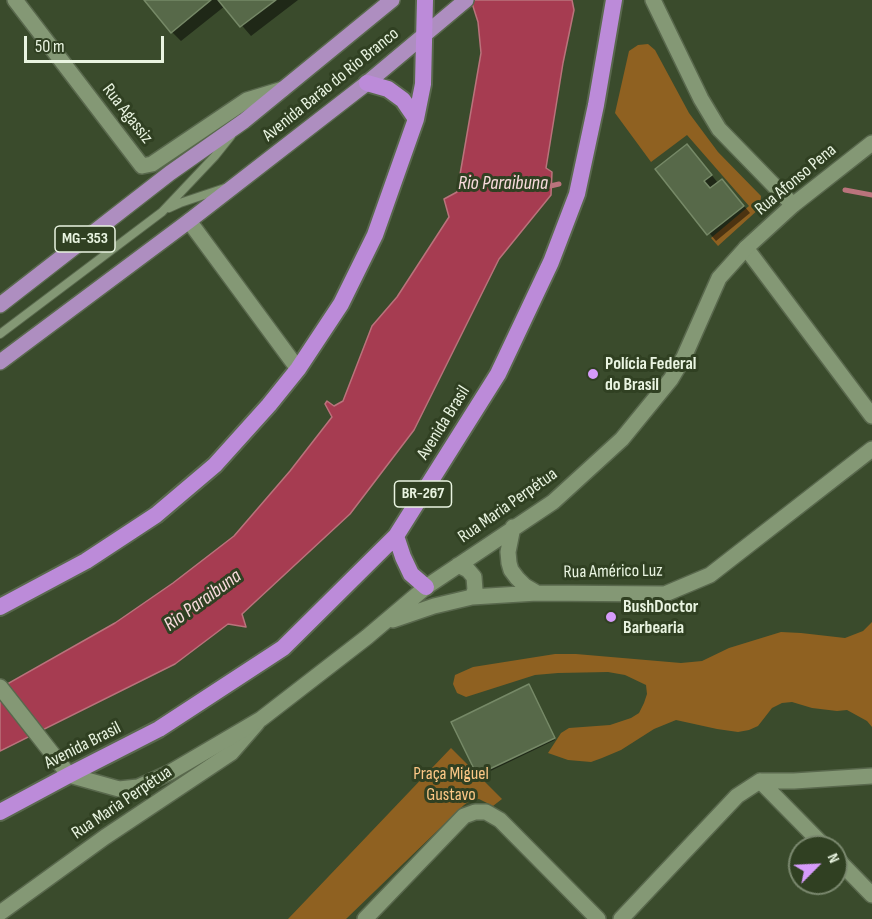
<!DOCTYPE html>
<meta charset="utf-8">
<style>
body{margin:0}
#map{position:relative;width:872px;height:919px;overflow:hidden;background:#3a4b2c;font-family:"Sofia Sans Condensed",sans-serif}
canvas{display:block}
.north{position:absolute;left:788px;top:835px;width:60px;height:60px;box-sizing:border-box;background:#304022;border:2px solid #7a886e;border-radius:50%;rotate:66deg;font-size:16px;font-weight:700;line-height:24px;text-align:center;color:#e9f4e1}
.north::after{content:'';display:block;margin:auto;width:21px;height:27px;background:#d69bfa;clip-path:polygon(50% 0,100% 100%,50% 72%,0 100%)}
.scale{position:absolute;left:24px;top:36px;width:140px;height:27px;box-sizing:border-box;border:3px solid #e9f4e1;border-top:0;padding-left:8px;font-size:18px;line-height:21px;white-space:nowrap;color:#e9f4e1;-webkit-text-stroke:4px #304022;paint-order:stroke}
</style>
<div id="map">
<canvas width="872" height="919"></canvas>
<div class="north">N</div>
<div class="scale">50 m</div>
</div>
<script>
const ctx = document.querySelector('canvas').getContext('2d');
ctx.lineJoin = 'round';
function fillPath(path, color) { ctx.fillStyle = color; ctx.fill(path, 'evenodd'); }
const shape = rows => new Path2D(rows.map(r => 'M' + r).join(''));
function trace(path, color, width, dash) { ctx.strokeStyle = color; ctx.lineWidth = width; ctx.lineCap = dash ? 'butt' : 'round'; ctx.setLineDash(dash || []); ctx.stroke(path); }
function write(font, color, halo, rows, align = 'center') {
  ctx.font = font + ' "Sofia Sans Condensed",sans-serif'; ctx.lineWidth = 6; ctx.setLineDash([]); ctx.textBaseline = 'middle'; ctx.strokeStyle = halo; ctx.fillStyle = color; for (const [text, x, y, turn = 0] of rows) {
    ctx.save(); ctx.translate(x, y); ctx.rotate((+turn || 0) * Math.PI / 180); ctx.textAlign = isNaN(turn) ? turn : align; if (halo) ctx.strokeText(text, 0, 0); ctx.fillText(text, 0, 0); ctx.restore();
  }
}
fillPath(shape([
 [648,44,655,50,689,113,718,152,761,196,760,208,718,246,711,238,749,206,687,135,651,162,615,113,629,51,638,45],
 [872,622,872,727,867,721,847,710,837,711,812,708,792,702,782,703,772,708,758,726,749,730,738,732,717,729,676,720,654,729,621,750,602,758,591,762,568,760,548,753,561,733,569,728,610,725,631,718,639,713,644,703,647,694,646,685,625,675,608,672,558,673,535,675,466,697,457,693,453,684,455,675,473,667,555,654,576,654,681,663,702,661,729,648,781,632,801,633,845,638,863,631],
 [451,748,502,799,493,806,479,799,471,800,464,805,346,919,288,919]
]), '#8f6121');
const water = shape([
 [471,0,572,0,574,10,563,63,546,168,552,172,551,195,499,259,414,430,350,514,242,614,246,627,228,624,175,664,0,751,0,688,115,623,173,583,234,536,290,471,332,417,325,404,327,401,334,406,343,401,372,326,397,297,449,217,444,199,457,192,481,53,478,22,471,0]
]);
fillPath(water, '#a63c51');
trace(water, '#ba737c', 1.5);
fillPath(shape([
 [146,0,298,0,251,36,225,6,181,41,172,32],
 [694,153,718,183,729,188,750,213,716,241,657,170],
 [530,688,555,740,480,776,478,774]
]), '#0007');
trace(shape([
 [546,187,559,184],
 [845,190,872,195]
]), '#ba737c', 5);
const building = shape([
 [144,0,211,0,171,33,144,0],
 [218,0,276,0,240,27,218,0],
 [687,144,712,175,704,181,710,188,722,179,744,206,707,235,655,169,687,144],
 [529,684,555,738,477,775,451,722,529,684]
]);
fillPath(building, '#576949');
trace(building, '#768967', 1.5);
const service = shape([
 [169,208,180,203,225,188],
 [0,334,162,212,215,156,231,136]
]);
const minor = shape([
 [653,0,701,99,719,129,793,205],
 [189,221,298,369],
 [746,248,872,416],
 [760,781,794,781,872,776],
 [760,781,825,847],
 [836,858,872,895],
 [0,913,105,837,231,753,257,723],
 [365,919,464,816,475,812,486,812,500,820,598,919],
 [621,919,737,796,760,781]
]);
const tertiary = shape([
 [15,0,142,166,152,164,247,100,283,89],
 [513,527,508,552,509,563,511,570,517,578,525,586,537,593],
 [458,565,468,570,474,577,475,590,472,597],
 [393,620,434,606,472,597,537,593,665,594,710,575,872,449],
 [0,687,69,775,119,789,138,787,169,773,261,719,367,637,426,587,553,502,622,439,671,379,684,357,719,278,746,248,793,205,872,143]
]);
const primary = shape([
 [0,305,170,173,244,121,392,0],
 [0,362,189,221,367,83,466,0]
]);
const trunk = shape([
 [367,83,388,89,403,100,416,119],
 [396,536,403,557,411,574,426,587],
 [0,607,86,561,156,515,215,465,269,405,298,369,341,304,375,235,416,119,423,84,425,0],
 [0,812,69,775,159,729,283,648,396,536,498,374,551,262,577,194,596,105,614,0]
]);
trace(service, '#59684d', 10);
trace(minor, '#59684d', 18);
trace(tertiary, '#59684d', 18);
trace(primary, '#59684d', 18);
trace(trunk, '#59684d', 20);
trace(service, '#849875', 8);
trace(minor, '#849875', 15);
trace(tertiary, '#849875', 15);
trace(primary, '#ae8ec0', 15);
trace(trunk, '#bc8bd9', 16);
for (const [x, y, r, color] of [
 [593,374,6,"#d69bfa"],
 [611,617,6,"#d69bfa"]
]) { const dot = new Path2D(); dot.arc(x, y, r, 0, 2 * Math.PI); ctx.fillStyle = color; ctx.fill(dot); trace(dot, '#304022', 2); }
for (const [x, y, w] of [
 [85,239,60],
 [423,494,57]
]) { const box = new Path2D(); box.roundRect(x - w / 2, y - 13, w, 26, 4.5); ctx.fillStyle = '#304022'; ctx.fill(box); trace(box, '#e9f4e1', 1.5); }
write('bold 16px', '#e9f4e1', null, [
 ["MG-353",85,239],
 ["BR-267",423,494]
]);
write('18px', '#e9f4e1', '#304022', [
 ["Avenida Barão do Rio Branco",331,85,-39],
 ["Rua Agassiz",127,114,52],
 ["Rua Afonso Pena",796,180,-40],
 ["Avenida Brasil",444,423,-58],
 ["Rua Maria Perpétua",508,506,-35],
 ["Rua Américo Luz",613,572,-1],
 ["Avenida Brasil",83,746,-27],
 ["Rua Maria Perpétua",122,803,-34]
]);
write('bold 18px', '#e9f4e1', '#304022', [
 ["Polícia Federal",605,364],
 ["do Brasil",605,385],
 ["BushDoctor",623,607],
 ["Barbearia",623,628]
], 'left');
write('18px', '#fcc786', '#304022', [
 ["Praça Miguel",451,774],
 ["Gustavo",451,795]
]);
write('italic 20px', '#f9dbdd', '#304022', [
 ["Rio Paraibuna",503,184],
 ["Rio Paraibuna",203,601,-36]
]);
</script>
